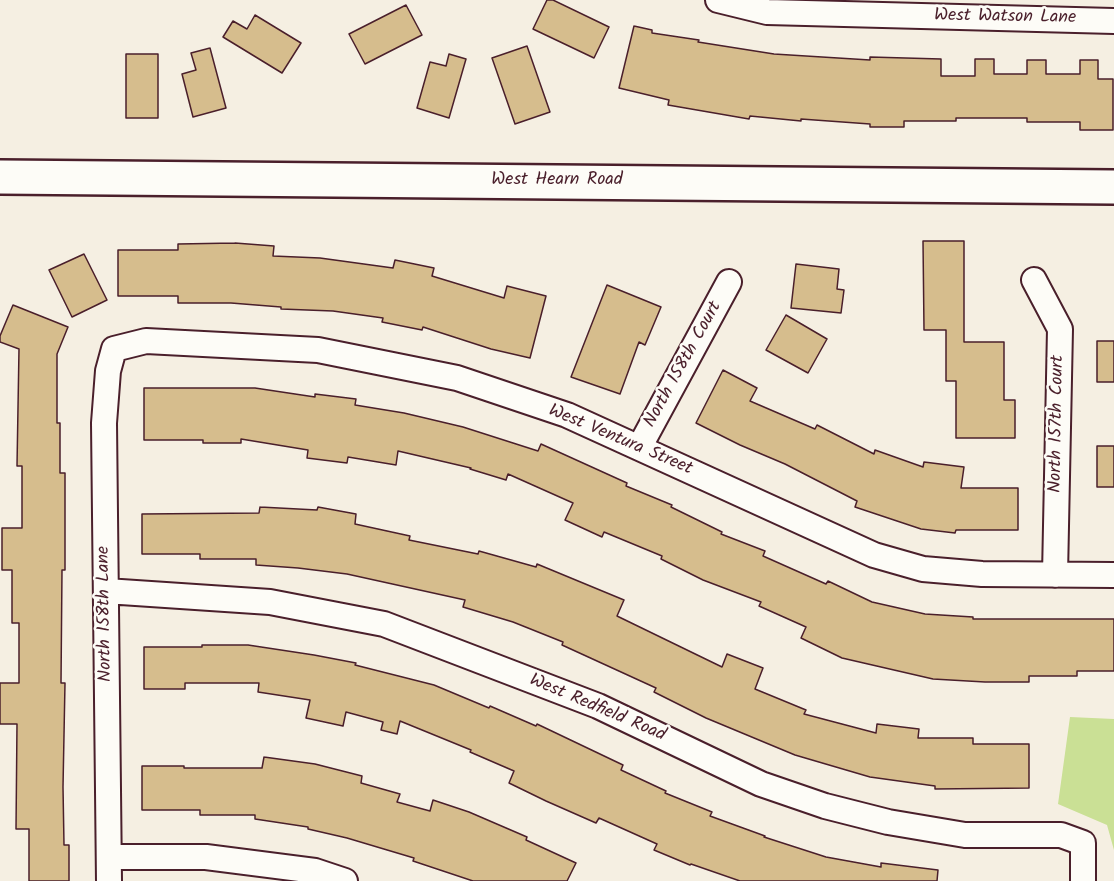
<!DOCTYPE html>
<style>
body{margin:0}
canvas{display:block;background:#f5efe2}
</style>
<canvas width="1114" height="881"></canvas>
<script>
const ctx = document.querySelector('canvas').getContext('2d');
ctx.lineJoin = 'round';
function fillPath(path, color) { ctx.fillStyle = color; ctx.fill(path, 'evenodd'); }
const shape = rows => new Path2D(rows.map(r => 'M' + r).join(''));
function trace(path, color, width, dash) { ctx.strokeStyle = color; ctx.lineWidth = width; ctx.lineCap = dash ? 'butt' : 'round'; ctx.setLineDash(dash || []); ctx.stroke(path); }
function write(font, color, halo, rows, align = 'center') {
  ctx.font = font + ' Kalam,sans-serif'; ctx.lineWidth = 5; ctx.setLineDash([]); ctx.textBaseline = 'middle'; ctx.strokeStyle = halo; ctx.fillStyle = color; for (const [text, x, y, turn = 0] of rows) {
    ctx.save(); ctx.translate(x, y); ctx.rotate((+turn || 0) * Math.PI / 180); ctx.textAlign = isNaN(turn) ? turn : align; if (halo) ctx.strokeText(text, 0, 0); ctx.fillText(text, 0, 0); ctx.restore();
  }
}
fillPath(shape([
 [1070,717,1114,719,1114,850,1107,825,1058,804]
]), '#cae095');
const building = shape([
 [547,0,553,0,609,27,594,58,533,29,547,0],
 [406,5,422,35,365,64,349,34,406,5],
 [255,15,301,43,282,73,223,37,233,21,247,29,255,15],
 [634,26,652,30,652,33,699,40,698,42,774,54,870,60,870,57,941,59,941,76,975,76,975,59,994,59,994,74,1027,74,1027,60,1046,60,1046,74,1080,74,1080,60,1098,60,1098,79,1113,79,1113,130,1080,130,1080,122,1027,122,1027,118,956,118,956,121,904,121,904,127,870,127,870,124,801,119,801,121,750,116,749,119,668,105,669,100,619,88,634,26],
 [527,46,550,112,515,124,492,58,527,46],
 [210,48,226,108,193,117,182,74,196,70,191,53,210,48],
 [126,54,158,54,158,118,126,118,126,54],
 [449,54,466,59,449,118,417,108,430,62,446,66,449,54],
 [923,241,964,241,964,342,1004,342,1004,400,1015,400,1015,438,956,438,956,381,946,381,946,330,924,330,923,241],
 [235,243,274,246,273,256,320,258,393,268,395,260,434,268,432,276,504,298,507,286,546,296,530,358,491,349,423,327,422,330,382,322,383,318,333,311,281,309,281,307,231,303,178,303,178,296,118,296,118,250,178,250,178,244,235,243],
 [84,254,107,300,72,317,49,270,84,254],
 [796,264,839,269,837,289,844,290,841,313,791,308,796,264],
 [607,285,661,307,645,345,639,342,620,394,571,377,607,285],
 [13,305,68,327,57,354,57,423,60,423,60,473,65,473,65,570,62,570,61,683,65,683,63,787,64,845,69,845,69,881,29,881,29,829,16,829,17,724,0,724,0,683,19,683,19,623,12,623,12,570,2,570,2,528,22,528,22,466,17,466,19,349,0,342,0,336,13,305],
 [786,315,827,339,808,373,766,350,786,315],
 [1097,341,1114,341,1114,382,1097,382,1097,341],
 [723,370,757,388,750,401,815,429,817,425,874,454,875,450,923,467,924,462,964,467,961,488,1018,488,1018,530,956,530,955,533,921,529,855,507,857,501,785,464,740,445,696,423,723,370],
 [144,388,255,388,315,397,315,394,356,399,355,405,404,413,463,427,538,451,541,444,627,483,626,486,672,505,671,507,722,532,721,534,765,551,763,556,826,584,828,581,872,602,925,614,973,617,973,619,1114,619,1114,671,1077,671,1077,676,1029,676,1029,682,985,682,933,679,842,658,801,638,806,627,759,606,761,602,703,580,661,559,662,556,604,532,602,537,565,520,573,503,508,474,506,480,470,469,471,468,398,451,396,465,348,457,347,463,307,458,308,450,241,439,241,443,203,443,203,440,144,440,144,388],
 [1097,446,1114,446,1114,487,1097,487,1097,446],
 [260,507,317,510,318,507,356,514,355,524,410,536,409,540,478,554,479,551,536,567,537,564,624,600,617,616,722,667,727,654,763,668,755,689,806,710,804,714,876,733,877,724,919,729,918,738,973,738,973,744,1029,744,1029,788,935,789,935,786,870,777,795,755,706,718,654,692,656,688,562,645,563,642,513,622,463,607,465,600,347,574,298,568,256,565,256,559,200,559,200,554,142,554,142,514,259,513,260,507],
 [202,645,248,645,314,655,356,663,355,665,434,685,489,708,490,706,536,726,537,724,623,765,621,770,666,791,665,793,712,812,710,816,765,836,764,837,826,857,881,867,881,863,938,870,937,881,740,881,691,864,690,865,654,850,657,844,599,818,596,823,546,801,509,783,514,771,470,752,471,750,400,721,397,734,381,730,383,722,346,712,343,726,306,718,310,700,258,692,259,683,185,683,185,689,144,689,144,647,202,647,202,645],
 [264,757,315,764,362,776,361,783,400,794,397,802,430,811,433,800,469,812,527,837,526,840,576,863,567,881,473,881,413,861,414,858,347,838,308,829,308,827,255,819,255,815,200,815,200,810,142,810,142,766,184,766,184,768,262,768,264,757]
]);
fillPath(building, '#d6bd8d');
trace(building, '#4a1f2b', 1.5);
const street = shape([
 [718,0,767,12,1114,21],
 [1034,280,1060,329,1055,575],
 [639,448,729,282],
 [106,591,270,602,384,624,598,706,761,784,825,806,888,822,965,835,1061,835,1083,843,1083,881],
 [109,857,206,857,315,871,345,881],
 [109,881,104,423,108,371,114,349,146,341,318,350,457,378,567,415,874,555,923,569,982,574,1114,575]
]);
const secondary = shape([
 [0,177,1114,187]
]);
trace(street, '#4a1f2b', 28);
trace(secondary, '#4a1f2b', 38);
trace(street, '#fdfcf7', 24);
trace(secondary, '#fdfcf7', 33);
write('18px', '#4a1f2b', '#fdfcf7', [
 ["West Watson Lane",1005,18,1],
 ["West Hearn Road",557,181],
 ["North 158th Court",684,365,-61],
 ["North 157th Court",1058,424,-89],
 ["West Ventura Street",620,441,23],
 ["North 158th Lane",106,614,-91],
 ["West Redfield Road",597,709,23]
]);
</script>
